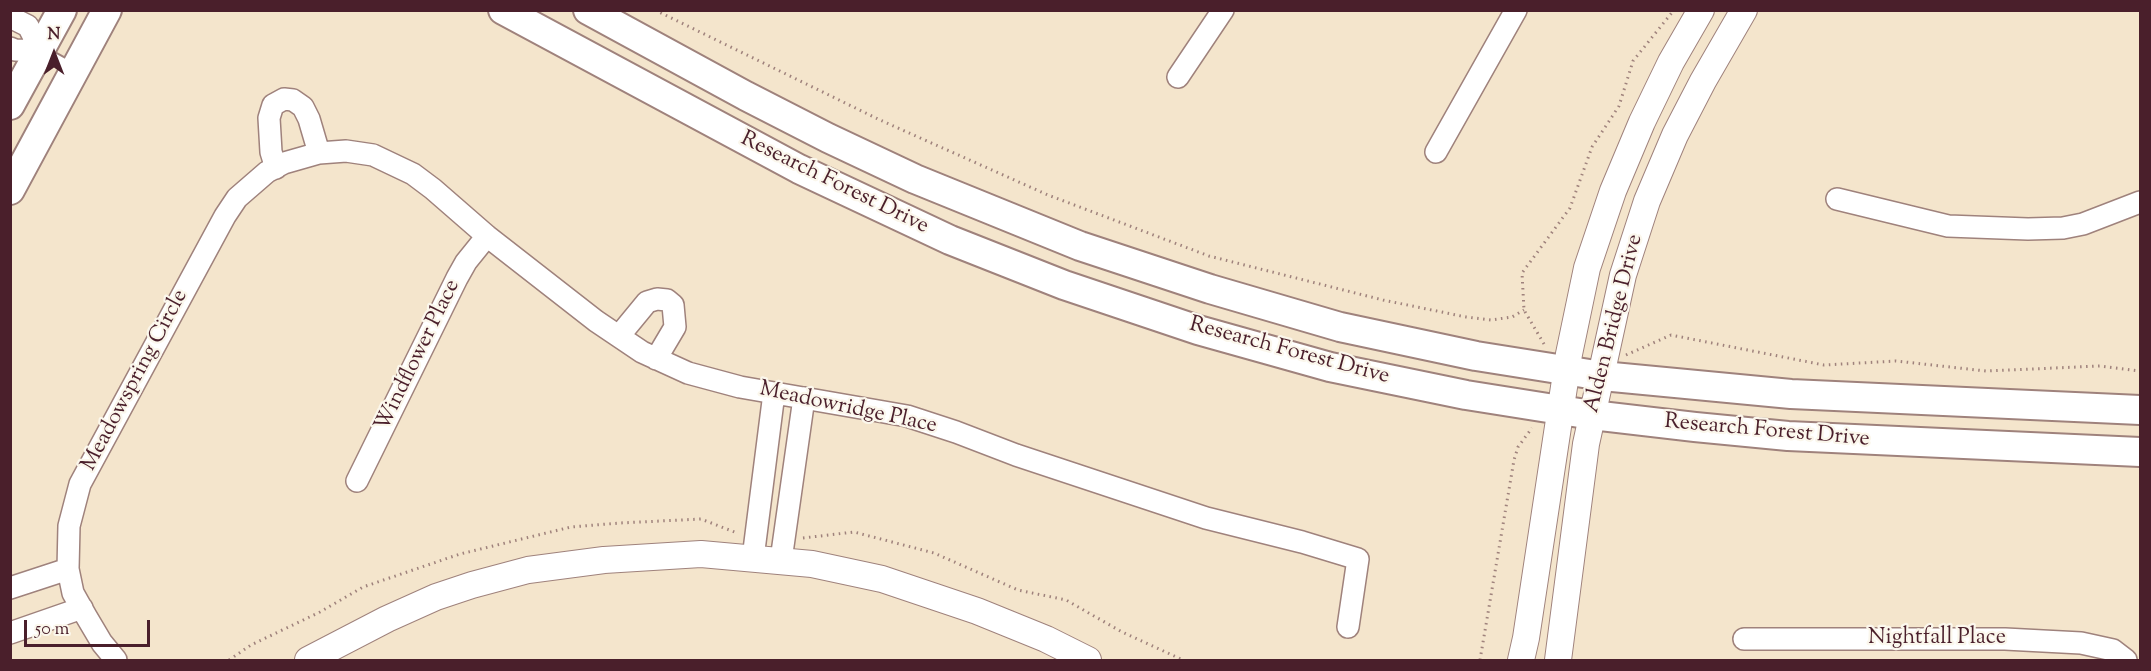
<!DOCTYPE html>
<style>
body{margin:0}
#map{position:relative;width:2151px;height:671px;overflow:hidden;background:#f4e5cc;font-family:"Sorts Mill Goudy",serif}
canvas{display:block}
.frame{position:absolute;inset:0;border:12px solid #4a1f2b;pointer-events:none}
.north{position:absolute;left:24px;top:24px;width:60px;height:60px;-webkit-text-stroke:4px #fbf7ec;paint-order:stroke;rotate:0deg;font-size:16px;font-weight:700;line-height:24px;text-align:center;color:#4a1f2b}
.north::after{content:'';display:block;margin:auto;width:21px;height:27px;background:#4a1f2b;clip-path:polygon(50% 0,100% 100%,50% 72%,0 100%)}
.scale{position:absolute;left:24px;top:620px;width:126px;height:27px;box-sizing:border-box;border:3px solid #4a1f2b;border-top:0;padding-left:8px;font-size:18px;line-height:21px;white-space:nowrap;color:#4a1f2b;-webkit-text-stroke:4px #fbf7ec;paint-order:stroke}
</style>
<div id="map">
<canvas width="2151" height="671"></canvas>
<div class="frame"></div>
<div class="north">N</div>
<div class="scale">50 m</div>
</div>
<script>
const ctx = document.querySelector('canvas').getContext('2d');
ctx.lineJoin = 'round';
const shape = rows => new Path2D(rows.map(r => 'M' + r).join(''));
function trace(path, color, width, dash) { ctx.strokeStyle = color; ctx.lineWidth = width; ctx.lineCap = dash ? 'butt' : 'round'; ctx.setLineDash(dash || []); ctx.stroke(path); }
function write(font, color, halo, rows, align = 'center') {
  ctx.font = font + ' "Sorts Mill Goudy",serif'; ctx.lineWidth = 4.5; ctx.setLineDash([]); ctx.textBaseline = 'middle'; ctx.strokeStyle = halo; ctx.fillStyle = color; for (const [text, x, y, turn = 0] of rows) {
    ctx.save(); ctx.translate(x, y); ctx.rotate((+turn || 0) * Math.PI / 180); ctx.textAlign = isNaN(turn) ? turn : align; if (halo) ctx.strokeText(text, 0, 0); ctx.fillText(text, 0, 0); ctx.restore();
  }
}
const service = shape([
 [41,51,75,70]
]);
const minor = shape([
 [10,17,28,26,41,51],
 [10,48,15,50,41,51],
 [1178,77,1223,10],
 [1436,152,1516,10],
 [276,168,271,152,269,118,273,105,284,99,293,100,303,107,309,119,319,153],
 [1837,199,1948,226,2028,229,2063,228,2083,224,2140,202],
 [619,336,647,302,657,299,667,300,673,305,675,327,656,359],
 [357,481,457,278,466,262,487,236],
 [753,558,774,393],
 [781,560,804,398],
 [10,588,68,569],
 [10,633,82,608],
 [1744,639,2005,639,2081,643,2113,650,2126,660],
 [116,660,102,643,86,616,73,593,68,569,69,526,80,484,225,216,237,198,267,172,284,163,319,153,346,151,373,155,413,174,433,189,487,236,596,321,642,352,688,373,740,387,907,416,956,432,1016,455,1206,518,1302,542,1358,559,1348,627]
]);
const tertiary = shape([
 [308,660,387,619,436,597,472,585,528,570,604,560,701,554,812,564,882,579,977,611,1046,639,1088,660],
 [1521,660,1526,638,1569,354,1587,268,1613,191,1642,122,1671,62,1701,10],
 [1558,660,1586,444,1623,275,1647,201,1675,135,1703,81,1744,10]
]);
const secondary = shape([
 [503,10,799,169,950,240,1064,285,1198,330,1330,367,1466,395,1592,415,1695,427,1788,436,2140,452],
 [588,10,746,96,828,138,915,179,1080,246,1210,289,1340,327,1476,356,1602,376,1791,394,2140,410],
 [10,105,62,10],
 [10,190,107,10]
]);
trace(service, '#9f827c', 14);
trace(minor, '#9f827c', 24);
trace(tertiary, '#9f827c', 28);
trace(secondary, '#9f827c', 32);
trace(shape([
 [655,10,880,120,1048,195,1209,256,1383,300,1466,317,1491,320,1512,317,1524,310],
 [1544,344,1524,310,1522,273,1570,208,1592,147,1619,106,1633,61,1674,10],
 [1626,355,1671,335,1824,365,1896,361,1986,371,2100,366,2140,371],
 [803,538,854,532,934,553,1018,590,1066,600,1122,632,1183,660],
 [229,660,251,645,320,612,363,587,460,554,571,527,620,523,701,519,737,533],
 [1480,660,1514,460,1518,447,1532,428]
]), '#9f827c', 3, [1.5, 4.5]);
trace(service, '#fff', 10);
trace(minor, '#fff', 21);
trace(tertiary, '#fff', 26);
trace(secondary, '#fff', 28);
write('22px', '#4a1f2b', '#fbf7ec', [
 ["Research Forest Drive",834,184,26],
 ["Alden Bridge Drive",1615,324,-76],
 ["Research Forest Drive",1289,352,15],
 ["Windflower Place",419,356,-64],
 ["Meadowspring Circle",136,381,-62],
 ["Meadowridge Place",848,409,12],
 ["Research Forest Drive",1767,432,5],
 ["Nightfall Place",1937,639]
]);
</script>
